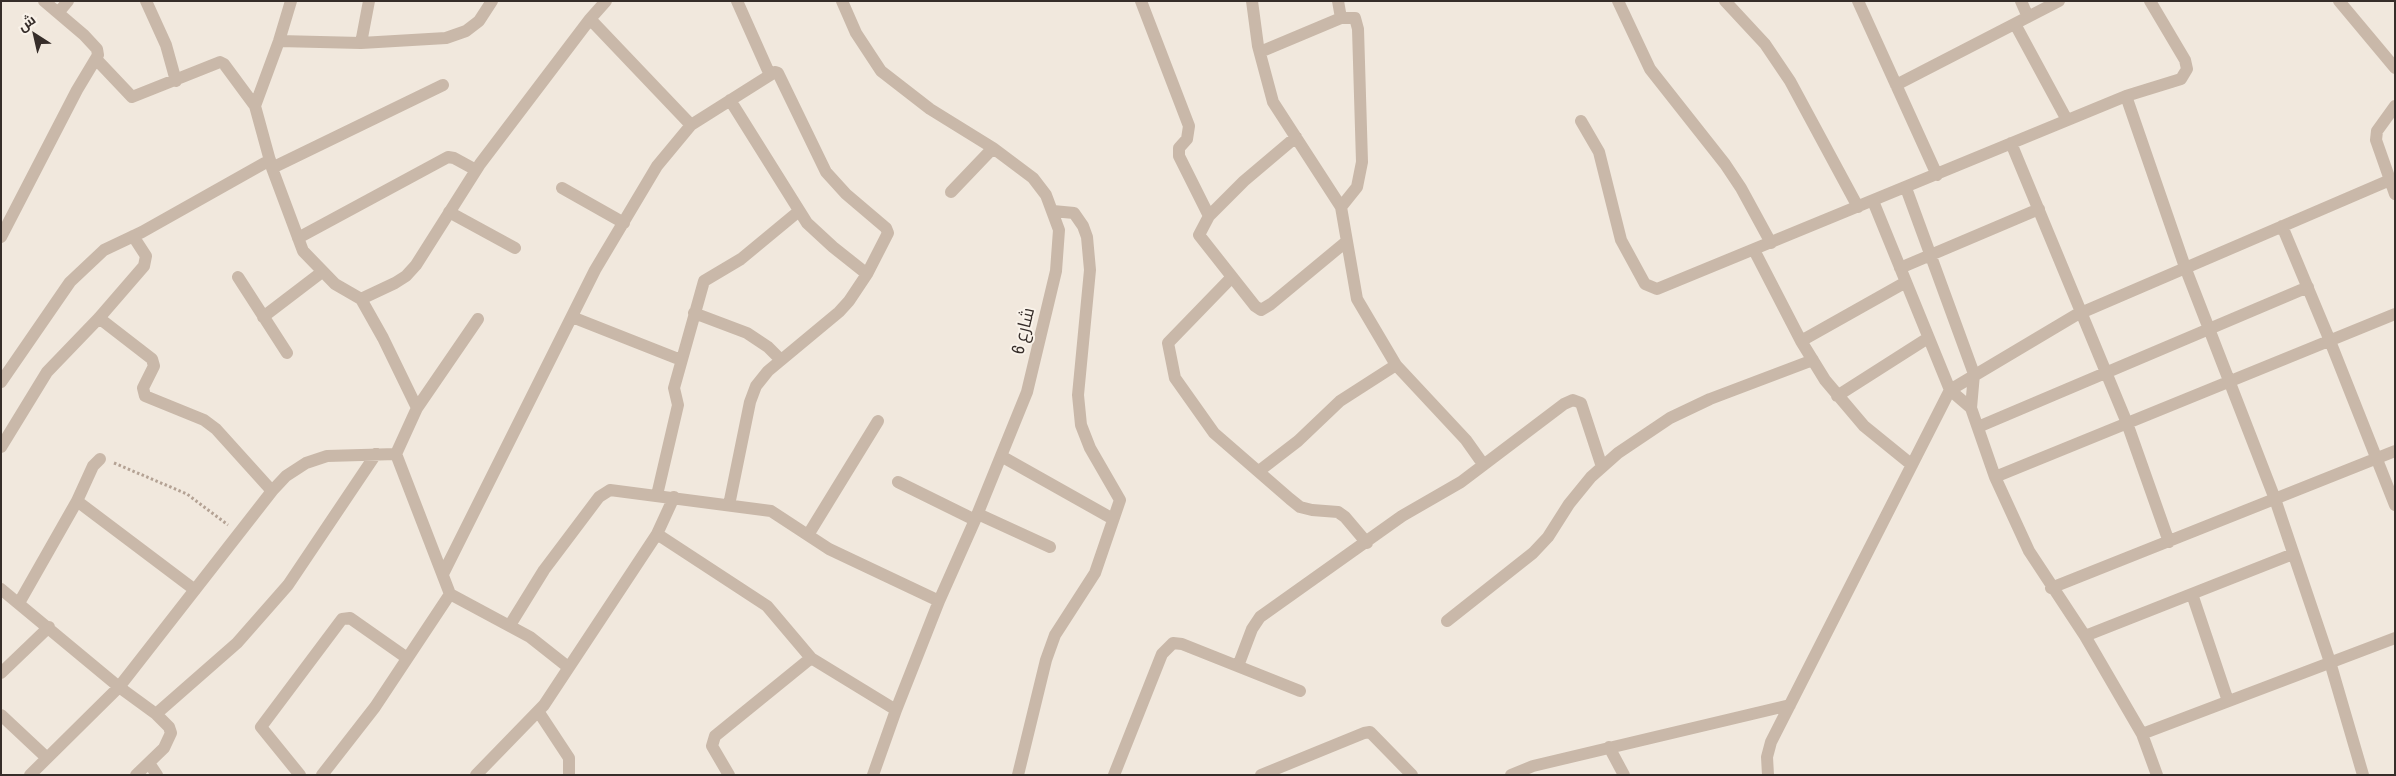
<!DOCTYPE html>
<meta charset="utf-8">
<style>
body{margin:0}
#map{position:relative;width:2396px;height:776px;overflow:hidden;background:#f1e8dd;font-family:"Archivo Narrow",Cairo,sans-serif}
canvas{display:block}
.frame{position:absolute;inset:0;border:2px solid #362d29;pointer-events:none}
.north{position:absolute;left:10px;top:10px;width:50px;height:50px;-webkit-text-stroke:4px #f9f2e9;paint-order:stroke;rotate:325deg;font-size:14px;font-weight:700;line-height:20px;text-align:center;color:#362d29}
.north::after{content:'';display:block;margin:auto;width:18px;height:22px;background:#362d29;clip-path:polygon(50% 0,100% 100%,50% 72%,0 100%)}
</style>
<div id="map">
<canvas width="2396" height="776"></canvas>
<div class="frame"></div>
<div class="north">ش</div>
</div>
<script>
const ctx = document.querySelector('canvas').getContext('2d');
ctx.lineJoin = 'round';
const shape = rows => new Path2D(rows.map(r => 'M' + r).join(''));
function trace(path, color, width, dash) { ctx.strokeStyle = color; ctx.lineWidth = width; ctx.lineCap = dash ? 'butt' : 'round'; ctx.setLineDash(dash || []); ctx.stroke(path); }
function write(font, color, halo, rows, align = 'center') {
  ctx.font = font + ' "Archivo Narrow",Cairo,sans-serif'; ctx.lineWidth = 4; ctx.setLineDash([]); ctx.textBaseline = 'middle'; ctx.strokeStyle = halo; ctx.fillStyle = color; for (const [text, x, y, turn = 0] of rows) {
    ctx.save(); ctx.translate(x, y); ctx.rotate((+turn || 0) * Math.PI / 180); ctx.textAlign = isNaN(turn) ? turn : align; if (halo) ctx.strokeText(text, 0, 0); ctx.fillText(text, 0, 0); ctx.restore();
  }
}
trace(shape([
 [114,463,187,494,228,525]
]), '#b4a294', 3, [2.5, 2.5]);
trace(shape([
 [146,1,166,45,176,81],
 [291,1,279,41,255,106,272,168,303,251,335,284,361,299,383,338,417,408],
 [737,1,770,75],
 [842,1,856,33,881,71,930,109,993,148,1033,178,1046,195,1059,230,1056,271,1027,392,975,520,939,601,896,710,873,775],
 [1141,1,1189,126,1187,139,1179,148,1179,156,1209,216],
 [1252,1,1258,46,1273,102,1341,207,1357,299,1396,365,1466,440,1483,464],
 [1618,1,1650,69,1725,164,1741,188,1771,243],
 [1725,1,1765,44,1790,81,1858,207],
 [1858,1,1937,175],
 [2021,1,2028,17],
 [2339,1,2395,68],
 [58,13,68,1],
 [590,19,691,125],
 [2015,24,2067,120],
 [279,41,361,43,446,38,466,31,479,21,492,1],
 [361,43,369,1],
 [1260,52,1341,18,1338,1],
 [96,59,132,97,220,62,224,64,255,106],
 [1896,85,2059,1],
 [2126,96,2185,267,2275,499,2330,662,2363,775],
 [730,100,807,223,833,247,867,274],
 [2395,106,2377,131,2376,140,2395,194],
 [1581,121,1599,152,1621,240,1645,284,1657,289,2126,96,2181,79,2187,69,2185,60,2150,1],
 [1296,137,1244,181,1209,216,1199,235,1255,306,1261,310,1271,304,1347,241],
 [2011,143,2127,423,2169,542],
 [272,168,443,85],
 [562,188,624,223],
 [1906,188,1974,374,1971,408,1995,477,2029,551,2085,636,2142,734,2157,775],
 [951,192,993,148],
 [1873,201,1950,390,1971,408],
 [1341,207,1357,187,1362,162,1358,29,1355,18,1341,18],
 [449,212,515,248],
 [2282,226,2330,341,2395,505],
 [1,237,77,90,98,55,97,49,84,35,44,1],
 [298,238,448,157,454,158,476,170],
 [1754,250,1801,341,1825,380,1864,426,1912,465],
 [1900,268,2039,209],
 [238,277,287,353],
 [1232,277,1168,343,1175,378,1214,433,1290,499,1300,507,1312,510,1338,512,1345,517,1367,543],
 [361,299,395,283,406,276,416,265,480,164,590,19,606,1],
 [694,313,747,333,768,347,781,360],
 [263,317,322,272],
 [572,317,681,360],
 [99,318,152,359,154,366,143,388,145,396,204,420,216,429,272,491],
 [1801,341,1906,282],
 [1,382,70,282,104,250,142,232,270,160],
 [1837,396,1928,338],
 [1978,427,2308,287],
 [1,447,47,372,99,318,144,266,146,256,133,236],
 [396,454,450,594,530,637,568,667],
 [1001,456,1113,519],
 [1259,471,1298,441,1340,401,1396,365],
 [1995,477,2395,314],
 [898,482,975,520],
 [657,495,678,405,674,388,704,281,741,259,799,211],
 [77,501,195,590],
 [978,514,1050,547],
 [657,534,767,606,811,658,896,710],
 [808,535,878,421],
 [443,574,595,270,657,166,691,125,775,72,778,73,826,172,846,194,886,228,888,233,867,274,849,301,839,312,768,371,756,386,750,402,729,505],
 [2051,588,2395,451],
 [1,589,119,687,156,714,237,643,288,585,376,454],
 [2192,594,2228,701],
 [19,603,77,501,93,466,100,459],
 [1447,621,1533,553,1548,537,1569,504,1591,477,1618,453,1670,418,1710,399,1813,360],
 [510,625,544,570,599,497,610,490,771,511,829,549,939,601],
 [2085,636,2293,554],
 [1238,666,1252,629,1260,617,1402,516,1461,482,1564,404,1573,400,1581,403,1602,467],
 [1,673,49,627],
 [538,711,569,758,569,775],
 [1,715,47,758],
 [2142,734,2395,638],
 [1609,747,1624,775],
 [149,763,157,775],
 [30,775,119,687,272,491,286,476,306,463,327,456,396,454,417,408,478,319],
 [136,775,164,748,171,733,169,727,156,714],
 [300,775,261,727,342,619,350,618,407,658],
 [322,775,375,707,450,594],
 [476,775,544,705,657,534,674,497],
 [729,775,712,746,715,736,811,658],
 [1018,775,1046,660,1055,635,1095,573,1120,500,1090,448,1081,425,1078,395,1090,270,1087,237,1083,226,1074,213,1053,211],
 [1114,775,1162,654,1173,643,1182,644,1300,691],
 [1261,775,1364,733,1370,732,1412,775],
 [1511,775,1533,766,1790,705],
 [1768,775,1767,757,1771,742,1950,390,2076,315,2390,180]
]), '#c9b8a9', 12);
write('18px', '#362d29', '#f9f2e9', [
 ["شارع 6",1024,331,-76]
]);
</script>
